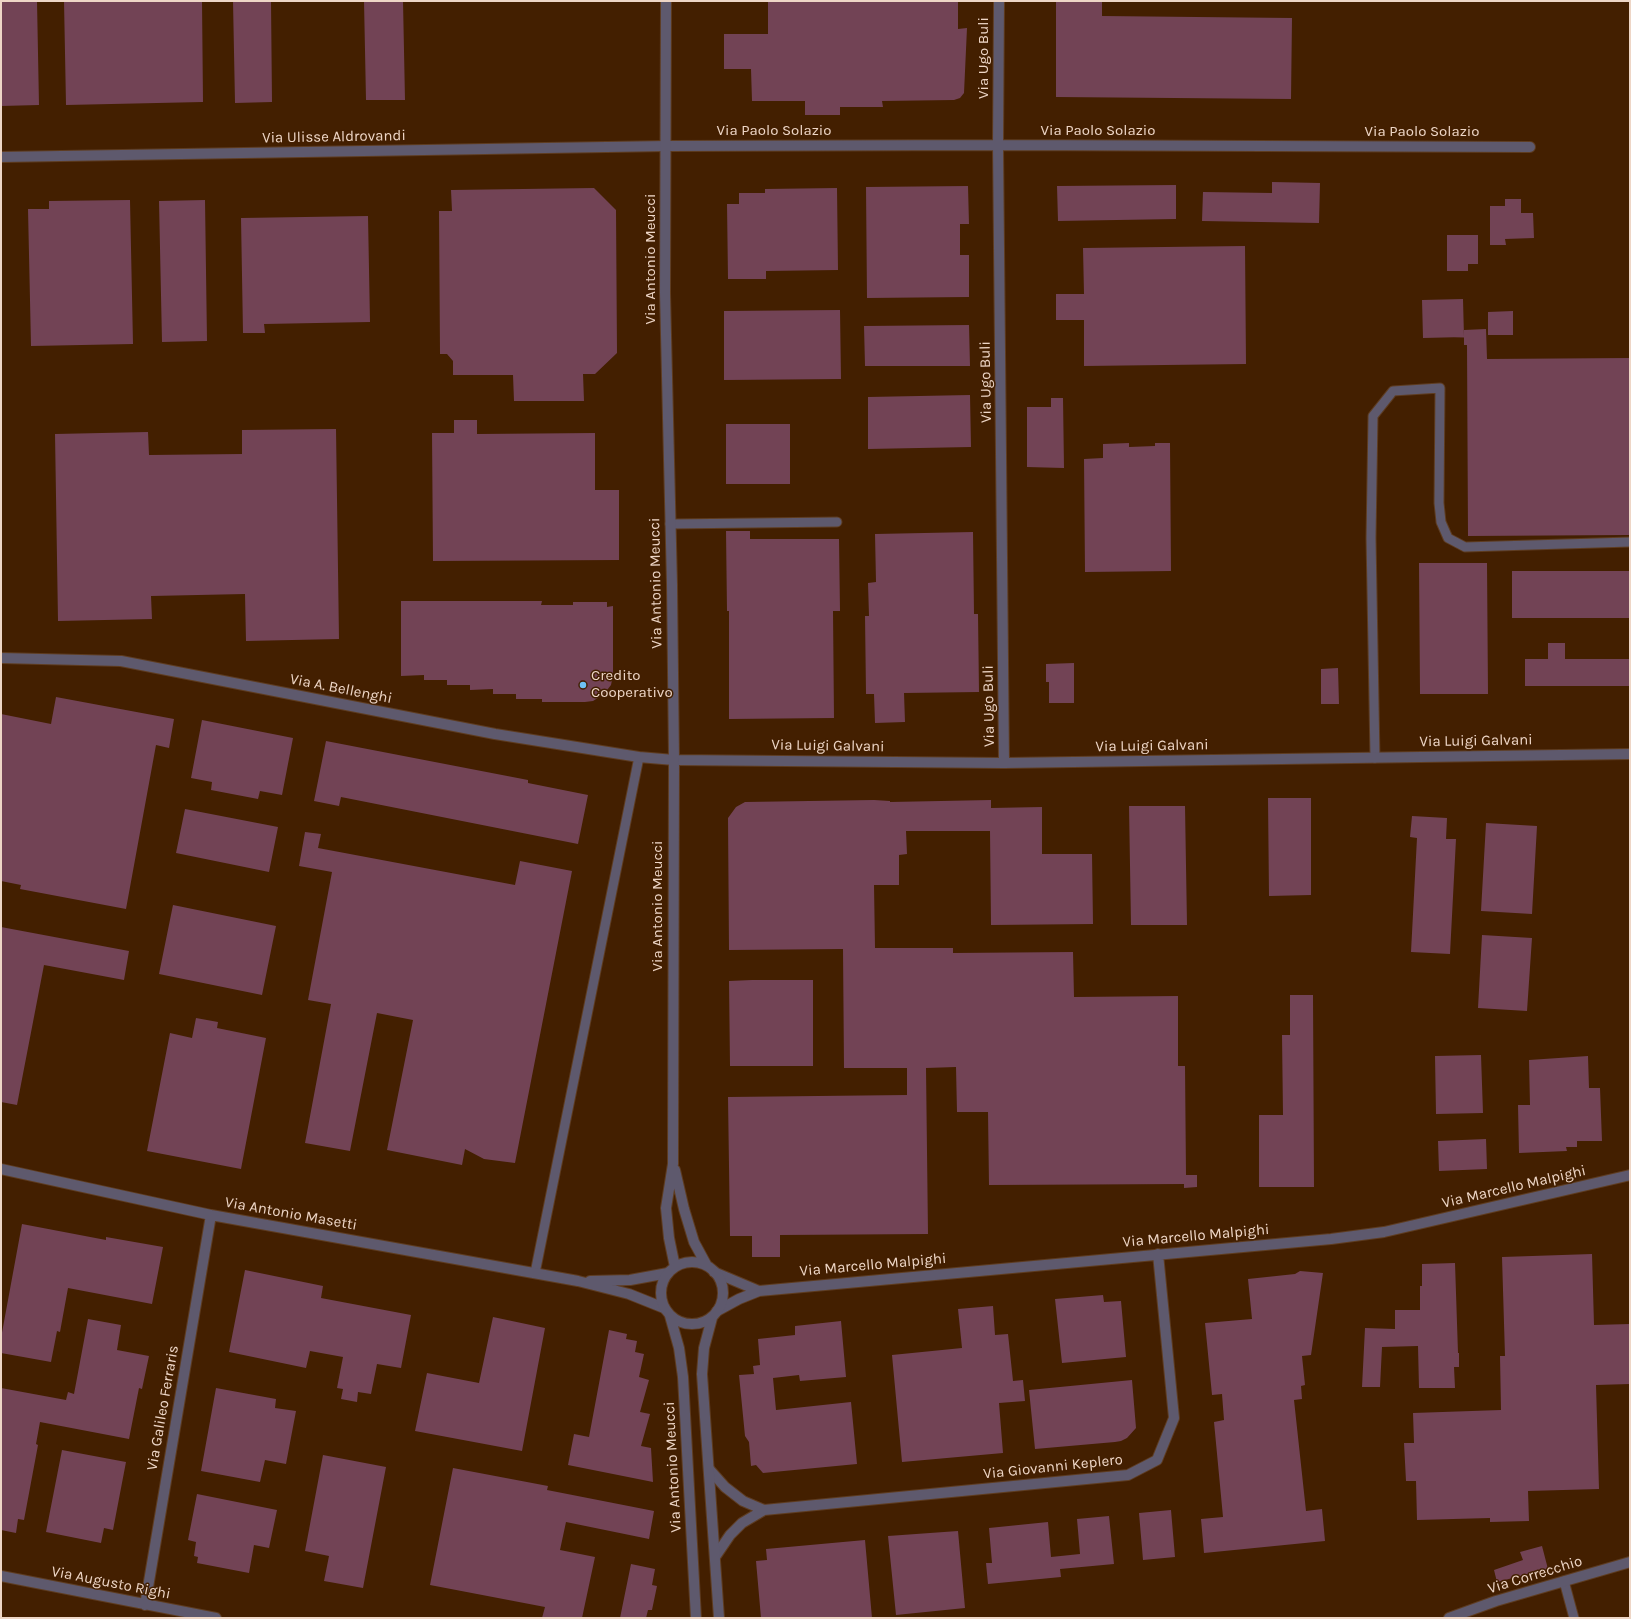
<!DOCTYPE html>
<style>
body{margin:0}
#map{position:relative;width:1631px;height:1619px;overflow:hidden;background:#431f00;font-family:Karla,sans-serif}
canvas{display:block}
.frame{position:absolute;inset:0;border:2px solid #eed6c6;pointer-events:none}
</style>
<div id="map">
<canvas width="1631" height="1619"></canvas>
<div class="frame"></div>
</div>
<script>
const ctx = document.querySelector('canvas').getContext('2d');
ctx.lineJoin = 'round';
function fillPath(path, color) { ctx.fillStyle = color; ctx.fill(path, 'evenodd'); }
const shape = rows => new Path2D(rows.map(r => 'M' + r).join(''));
function trace(path, color, width, dash) { ctx.strokeStyle = color; ctx.lineWidth = width; ctx.lineCap = dash ? 'butt' : 'round'; ctx.setLineDash(dash || []); ctx.stroke(path); }
function write(font, color, halo, rows, align = 'center') {
  ctx.font = font + ' Karla,sans-serif'; ctx.lineWidth = 3; ctx.setLineDash([]); ctx.textBaseline = 'middle'; ctx.strokeStyle = halo; ctx.fillStyle = color; for (const [text, x, y, turn = 0] of rows) {
    ctx.save(); ctx.translate(x, y); ctx.rotate((+turn || 0) * Math.PI / 180); ctx.textAlign = isNaN(turn) ? turn : align; if (halo) ctx.strokeText(text, 0, 0); ctx.fillText(text, 0, 0); ctx.restore();
  }
}
fillPath(shape([
 [1,1,37,1,39,105,1,106],
 [64,1,202,1,203,102,66,105],
 [233,1,271,1,272,102,235,103],
 [364,1,403,1,405,100,366,100],
 [768,1,958,1,958,29,967,28,964,93,960,98,954,100,882,101,883,107,840,107,840,115,805,115,805,101,752,101,751,69,724,69,724,34,768,34],
 [1056,1,1102,1,1102,16,1292,18,1291,99,1056,97],
 [1272,182,1320,183,1319,223,1202,221,1203,192,1272,193],
 [1176,185,1176,219,1058,221,1057,186],
 [968,186,969,224,960,224,960,255,969,255,969,297,867,298,866,187],
 [594,188,616,210,617,353,595,374,583,374,584,401,514,401,513,375,453,375,453,361,447,354,440,354,439,211,452,211,451,190],
 [837,188,838,270,766,271,766,279,728,279,727,204,739,204,739,193,765,193,765,189],
 [1505,199,1521,199,1521,213,1533,213,1534,238,1505,239,1506,245,1490,245,1490,206,1505,206],
 [130,200,133,344,31,346,28,209,49,209,49,201],
 [205,200,207,341,162,342,159,201],
 [368,216,370,322,264,324,265,333,243,333,241,218],
 [1447,235,1478,235,1478,264,1468,264,1468,271,1447,271],
 [1245,246,1246,364,1084,366,1084,320,1056,320,1056,294,1084,294,1083,248],
 [1463,299,1464,337,1423,338,1422,300],
 [840,310,841,379,724,380,724,311],
 [1513,311,1513,335,1488,335,1488,312],
 [969,325,970,366,865,366,864,326],
 [1486,329,1487,359,1630,358,1630,535,1468,536,1467,345,1464,345,1464,330],
 [970,395,971,447,868,449,868,397],
 [1051,398,1063,398,1064,468,1027,467,1027,407,1051,407],
 [454,420,477,420,477,434,595,433,595,490,619,490,619,560,433,561,432,433,454,433],
 [726,424,790,424,790,484,726,484],
 [336,429,339,639,246,641,245,594,151,596,152,619,58,621,55,434,148,432,149,455,242,454,242,430],
 [1129,443,1129,447,1155,446,1155,443,1170,443,1171,571,1085,572,1084,459,1103,458,1103,444],
 [726,531,750,531,750,539,839,539,840,611,833,611,834,718,729,719,729,611,727,611],
 [973,532,974,614,978,614,979,692,904,693,905,722,875,723,874,694,866,694,865,616,869,616,868,583,876,582,875,534],
 [1419,563,1487,563,1488,694,1420,694],
 [1512,571,1630,571,1630,618,1512,618],
 [401,601,542,601,541,605,573,605,573,602,607,602,607,607,613,606,613,675,611,685,604,694,593,701,585,702,542,702,542,699,516,699,516,694,493,694,493,689,470,690,470,685,447,685,447,680,424,680,424,675,401,676],
 [1548,643,1565,643,1565,659,1630,659,1630,686,1525,686,1525,659,1548,659],
 [1074,663,1074,703,1049,703,1049,682,1046,682,1046,664],
 [1338,668,1339,704,1321,704,1321,669],
 [56,697,174,719,169,748,156,745,126,909,20,889,21,885,1,881,1,714,51,724],
 [202,720,293,738,282,795,260,791,258,799,211,790,212,782,191,778],
 [326,741,528,780,528,783,588,795,578,844,341,797,339,806,314,801],
 [1268,798,1311,798,1311,895,1269,896],
 [874,800,890,801,890,802,991,800,991,808,1042,807,1042,854,1092,854,1093,924,991,925,990,831,906,831,907,854,899,855,899,885,874,885,875,948,953,948,953,953,1073,952,1074,997,1178,996,1178,1066,1185,1066,1186,1175,1197,1175,1197,1187,1184,1188,1184,1184,989,1185,988,1112,957,1112,956,1067,926,1068,928,1234,780,1235,780,1257,752,1257,752,1236,730,1236,728,1097,907,1095,907,1068,844,1068,843,949,729,950,728,818,736,807,745,802],
 [1129,806,1185,806,1187,925,1131,925],
 [185,809,278,827,269,872,176,853],
 [1412,816,1447,818,1446,839,1456,839,1450,954,1411,952,1417,838,1410,837],
 [1486,823,1537,826,1532,914,1481,911],
 [305,832,321,834,318,848,515,885,520,861,572,871,515,1163,484,1159,465,1149,462,1165,387,1150,413,1020,377,1013,350,1151,305,1143,331,1004,308,1000,332,872,299,866],
 [173,905,276,926,262,995,159,974],
 [1,927,129,951,124,980,44,965,17,1105,1,1102],
 [1482,935,1532,938,1527,1011,1478,1008],
 [752,980,813,980,813,1066,730,1066,729,981],
 [1290,995,1313,995,1314,1187,1259,1187,1259,1115,1283,1115,1282,1035,1290,1035],
 [196,1018,218,1022,217,1028,266,1038,241,1169,147,1151,170,1033,192,1038],
 [1481,1055,1483,1113,1436,1114,1435,1056],
 [1588,1056,1589,1088,1600,1088,1602,1141,1577,1141,1577,1147,1566,1147,1567,1151,1519,1153,1518,1105,1530,1105,1529,1060],
 [1486,1139,1487,1169,1439,1171,1438,1141],
 [22,1224,106,1240,106,1237,163,1247,152,1304,68,1288,60,1332,57,1331,51,1362,1,1353,1,1338],
 [1592,1254,1594,1325,1630,1324,1630,1384,1596,1385,1599,1489,1528,1491,1529,1521,1490,1522,1490,1518,1417,1520,1416,1481,1406,1481,1404,1443,1414,1443,1413,1413,1501,1410,1500,1356,1505,1356,1502,1257],
 [1455,1263,1458,1353,1459,1353,1459,1367,1454,1367,1455,1388,1419,1388,1418,1346,1382,1347,1380,1387,1362,1387,1365,1328,1395,1329,1395,1310,1420,1310,1420,1286,1422,1286,1422,1264],
 [245,1270,323,1286,321,1298,411,1315,401,1368,377,1364,371,1394,358,1392,357,1402,341,1399,343,1389,337,1388,343,1357,310,1351,306,1368,229,1352],
 [1300,1271,1323,1273,1311,1355,1302,1356,1305,1385,1301,1386,1302,1399,1294,1400,1306,1511,1322,1509,1325,1541,1204,1553,1201,1519,1223,1517,1214,1422,1224,1420,1222,1394,1212,1395,1205,1323,1252,1319,1248,1279,1295,1274],
 [1103,1295,1104,1302,1121,1301,1126,1357,1062,1363,1055,1299],
 [993,1306,995,1335,1008,1334,1013,1381,1023,1380,1025,1401,999,1403,1003,1453,902,1462,892,1355,962,1348,958,1309],
 [493,1317,545,1328,522,1451,415,1431,427,1373,479,1383],
 [88,1319,121,1325,117,1350,149,1356,142,1389,139,1388,129,1439,40,1422,36,1444,38,1445,24,1520,18,1519,16,1533,1,1530,1,1388,66,1400,68,1392,74,1394],
 [841,1321,846,1377,800,1381,799,1375,773,1378,776,1410,851,1402,857,1464,763,1473,756,1465,751,1466,749,1442,745,1436,739,1375,754,1374,753,1366,760,1365,758,1339,795,1335,795,1326],
 [609,1330,627,1334,626,1339,637,1341,635,1352,644,1354,639,1377,649,1380,640,1412,650,1414,641,1446,651,1448,653,1482,568,1465,574,1434,589,1437],
 [1132,1380,1136,1428,1127,1438,1121,1441,1115,1442,1035,1449,1029,1390],
 [216,1388,276,1399,275,1408,296,1411,286,1464,265,1460,260,1482,201,1471],
 [62,1450,126,1462,113,1530,104,1528,101,1543,46,1532],
 [323,1455,386,1467,363,1588,324,1581,329,1556,305,1551],
 [453,1468,548,1486,547,1490,654,1511,649,1539,566,1522,560,1550,595,1557,582,1618,542,1618,545,1607,430,1585],
 [197,1494,277,1510,269,1548,254,1545,249,1573,197,1563,198,1557,194,1556,196,1542,188,1540],
 [1171,1510,1175,1557,1143,1560,1139,1513],
 [1109,1516,1114,1564,1060,1569,1061,1577,988,1584,986,1563,992,1563,989,1528,1048,1522,1051,1557,1080,1554,1077,1519],
 [958,1531,965,1608,896,1615,888,1536],
 [865,1540,872,1618,761,1618,756,1561,767,1560,766,1549],
 [1542,1546,1548,1569,1497,1582,1494,1570,1523,1560,1520,1552],
 [631,1564,655,1569,652,1585,657,1586,652,1610,648,1610,646,1618,620,1618]
]), '#724355');
const service = shape([
 [670,524,837,522],
 [1375,758,1371,538,1373,416,1393,391,1440,388,1439,503,1441,522,1448,538,1465,547,1630,542],
 [535,1273,639,757],
 [1564,1581,1574,1618]
]);
const minor = shape([
 [999,1,998,145,1004,763],
 [1,157,667,146,998,145,1530,147],
 [1,658,121,661,495,734,639,757,674,760,1004,763,1630,754],
 [1,1169,211,1215,578,1281,629,1294,664,1308],
 [714,1272,759,1291],
 [590,1281,630,1280,668,1273],
 [717,1311,739,1299,759,1291,1331,1239,1384,1232,1630,1175],
 [709,1469,725,1487,743,1501,764,1510],
 [715,1557,730,1535,742,1523,764,1510,1128,1475,1157,1460,1174,1418,1158,1254],
 [1,1576,216,1618],
 [145,1605,211,1215]
]);
const tertiary = shape([
 [666,1,665,293,672,585,674,760,673,1164,666,1208,669,1238,675,1267],
 [675,1170,684,1209,694,1242,707,1266],
 '661 1293a31 31 0 1 1 62 0a31 31 0 1 1-62 0Z',
 [670,1316,679,1348,683,1377,696,1618],
 [712,1318,704,1348,702,1374,719,1618],
 [1449,1618,1496,1601,1630,1562]
]);
trace(service, '#5e3c20', 11);
trace(minor, '#5e3c20', 12);
trace(tertiary, '#5e3c20', 12);
trace(service, '#5e596d', 9);
trace(minor, '#5e596d', 10);
trace(tertiary, '#5e596d', 10);
for (const [x, y, r, color] of [
 [583,685,4,"#6ec2f3"]
]) { const dot = new Path2D(); dot.arc(x, y, r, 0, 2 * Math.PI); ctx.fillStyle = color; ctx.fill(dot); trace(dot, '#431f00', 1.5); }
write('15px', '#eed6c6', '#431f00', [
 ["Via Ugo Buli",984,58,-90],
 ["Via Paolo Solazio",774,131],
 ["Via Paolo Solazio",1098,131],
 ["Via Paolo Solazio",1422,132],
 ["Via Ulisse Aldrovandi",334,137,-1],
 ["Via Antonio Meucci",651,259,-90],
 ["Via Ugo Buli",986,382,-91],
 ["Via Antonio Meucci",656,583,-91],
 ["Via A. Bellenghi",341,689,11],
 ["Via Ugo Buli",989,706,-91],
 ["Via Luigi Galvani",1476,741,-1],
 ["Via Luigi Galvani",828,746,1],
 ["Via Luigi Galvani",1152,746,-1],
 ["Via Antonio Meucci",658,906,-90],
 ["Via Marcello Malpighi",1514,1187,-13],
 ["Via Antonio Masetti",291,1214,10],
 ["Via Marcello Malpighi",1196,1236,-5],
 ["Via Marcello Malpighi",873,1265,-5],
 ["Via Galileo Ferraris",163,1408,-80],
 ["Via Antonio Meucci",673,1467,-93],
 ["Via Giovanni Keplero",1053,1467,-6],
 ["Via Correcchio",1535,1575,-17],
 ["Via Augusto Righi",111,1583,11]
]);
write('15px', '#eed6c6', '#431f00', [
 ["Credito",591,676],
 ["Cooperativo",591,693]
], 'left');
</script>
